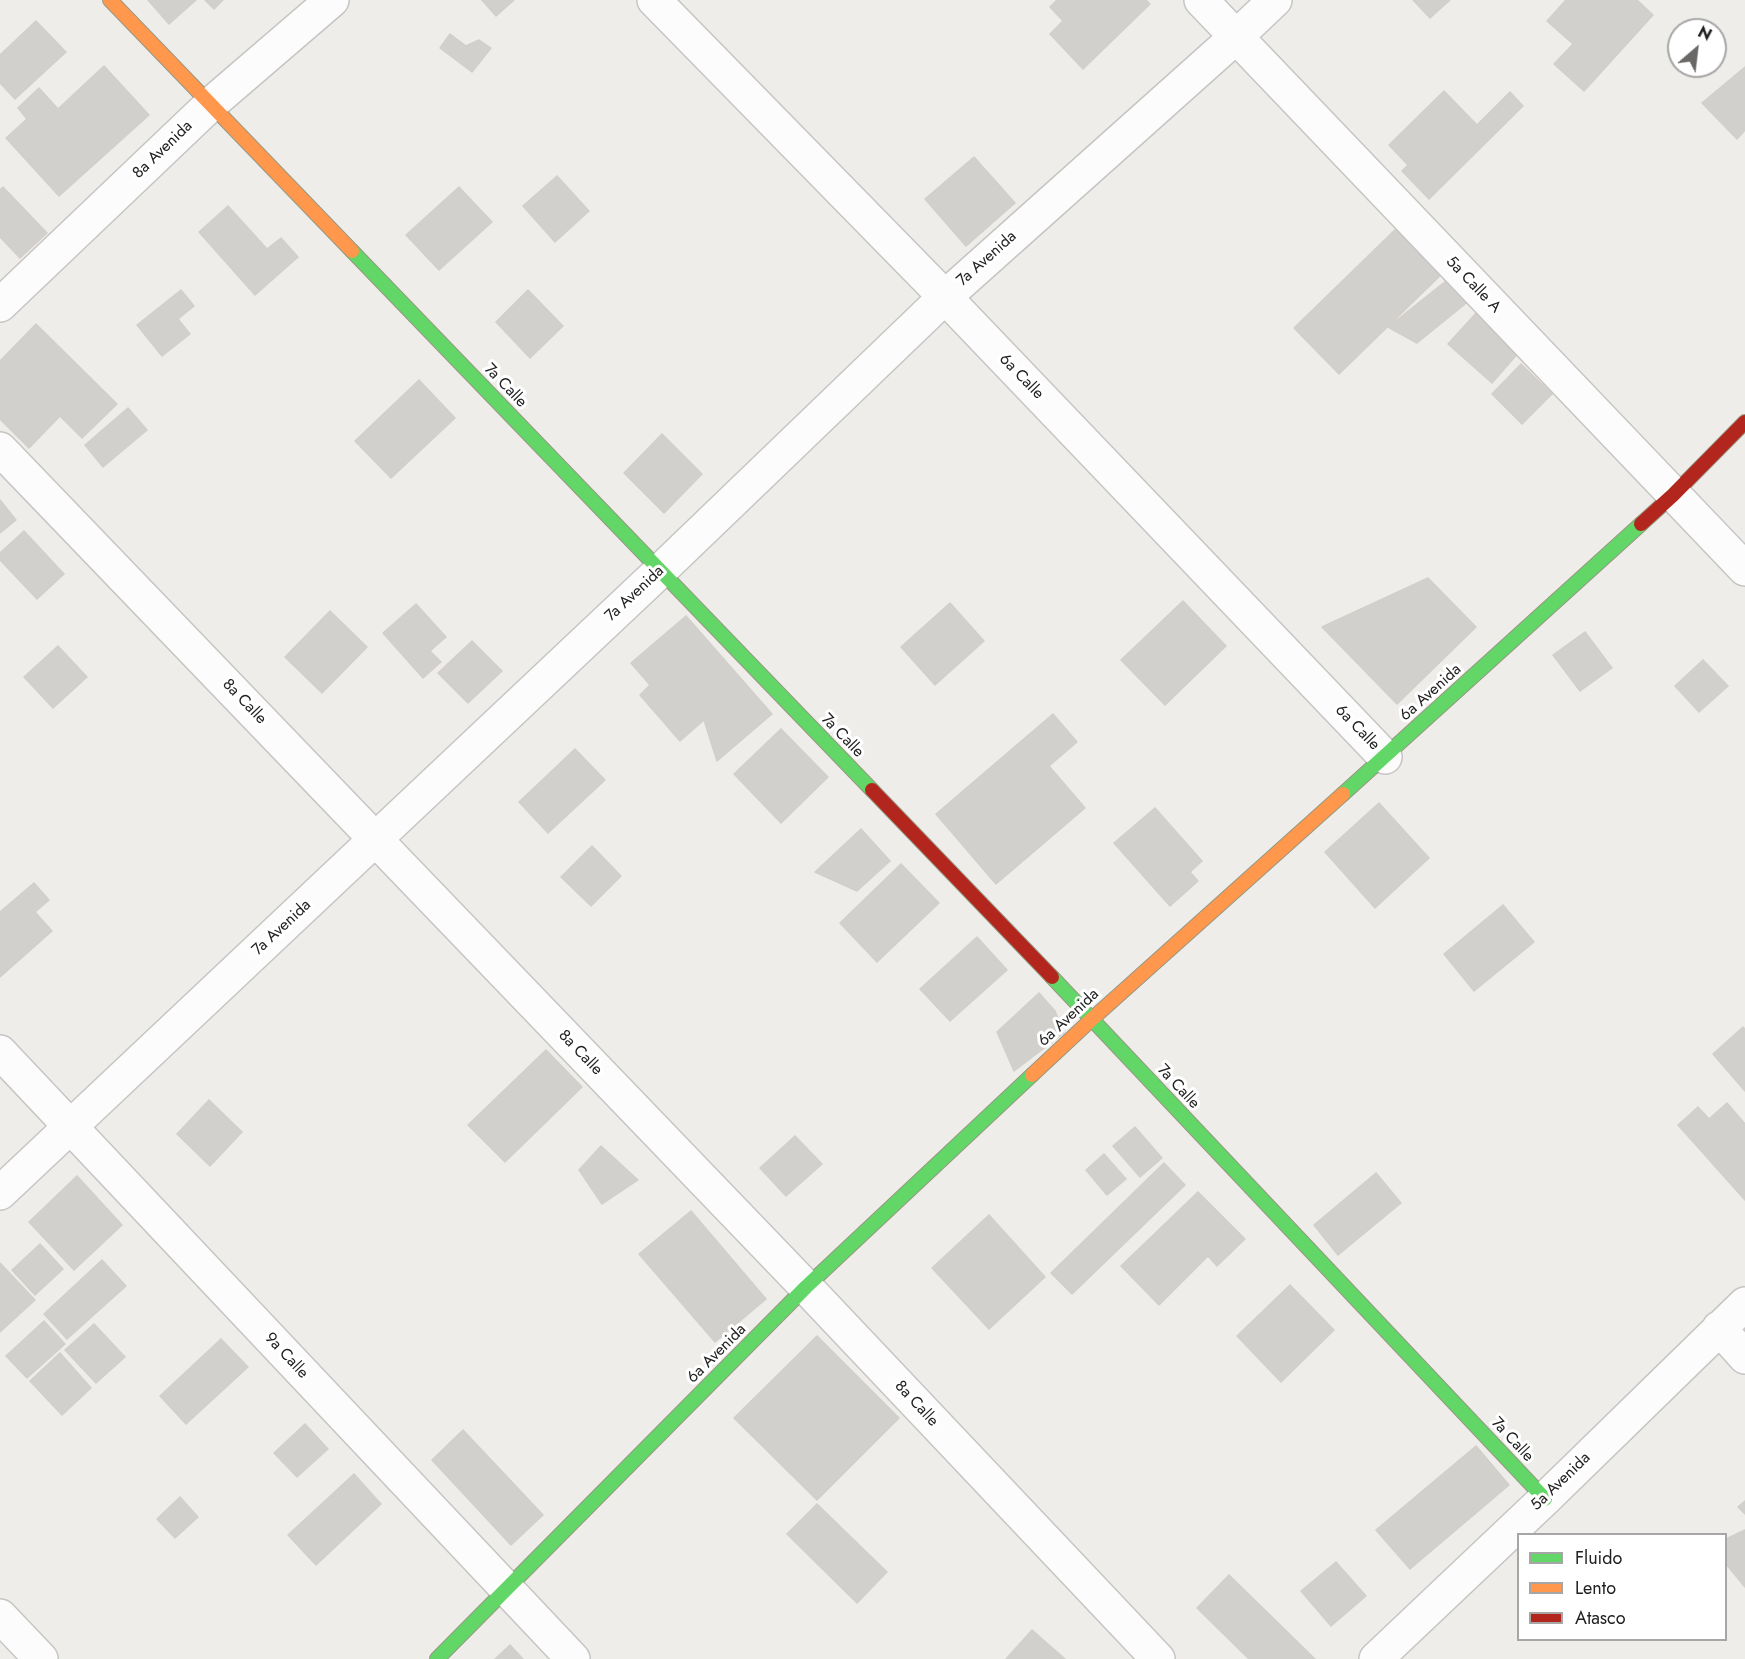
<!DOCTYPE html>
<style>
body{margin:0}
#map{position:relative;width:1745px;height:1659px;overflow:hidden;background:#efedea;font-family:Jost,sans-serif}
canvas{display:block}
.legend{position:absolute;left:1517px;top:1533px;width:210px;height:108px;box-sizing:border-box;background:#fff;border:2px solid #a6a6a6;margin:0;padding:8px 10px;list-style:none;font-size:18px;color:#212121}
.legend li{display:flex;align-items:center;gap:12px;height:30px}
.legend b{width:30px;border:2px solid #a6a6a6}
.north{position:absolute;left:1667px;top:18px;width:60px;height:60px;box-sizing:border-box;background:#fff;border:2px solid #a6a6a6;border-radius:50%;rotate:28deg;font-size:16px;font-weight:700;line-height:24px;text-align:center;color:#212121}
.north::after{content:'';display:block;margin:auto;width:21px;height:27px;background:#696867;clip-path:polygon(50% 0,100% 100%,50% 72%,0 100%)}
</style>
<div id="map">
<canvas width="1745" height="1659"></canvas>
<ul class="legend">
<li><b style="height:8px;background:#63d668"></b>Fluido</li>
<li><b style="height:8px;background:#ff974d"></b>Lento</li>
<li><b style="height:8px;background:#b3261e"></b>Atasco</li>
</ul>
<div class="north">N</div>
</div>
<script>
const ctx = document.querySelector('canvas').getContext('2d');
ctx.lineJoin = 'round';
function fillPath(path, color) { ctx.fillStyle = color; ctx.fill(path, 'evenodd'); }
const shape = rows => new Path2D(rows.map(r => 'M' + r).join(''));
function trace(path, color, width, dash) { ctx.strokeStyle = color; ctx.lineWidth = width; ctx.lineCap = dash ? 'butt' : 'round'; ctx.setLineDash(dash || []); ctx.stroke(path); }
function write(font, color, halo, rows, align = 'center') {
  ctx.font = font + ' Jost,sans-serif'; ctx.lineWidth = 6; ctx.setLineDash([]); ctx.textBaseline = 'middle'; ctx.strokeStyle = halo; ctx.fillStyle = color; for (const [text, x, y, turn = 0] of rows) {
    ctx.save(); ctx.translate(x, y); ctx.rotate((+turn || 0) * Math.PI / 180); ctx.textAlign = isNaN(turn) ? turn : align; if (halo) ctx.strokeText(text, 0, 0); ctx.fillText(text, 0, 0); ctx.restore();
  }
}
const building = shape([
 [148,0,196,0,169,24,148,0],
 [205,0,223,0,214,9,205,0],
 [482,0,514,0,496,16,482,0],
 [1057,0,1146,0,1150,4,1083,69,1050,34,1063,21,1050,7,1057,0],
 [1413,0,1450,0,1430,18,1413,0],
 [1566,0,1637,0,1653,15,1584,91,1554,64,1573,44,1547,21,1566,0],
 [36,21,66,52,15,99,0,83,0,55,36,21],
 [450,34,466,46,479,40,491,48,472,72,440,48,450,34],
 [104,66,149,115,59,196,6,138,27,119,18,108,39,88,58,109,104,66],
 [1745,67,1745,130,1737,139,1702,103,1745,67],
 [1444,91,1477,125,1510,92,1523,106,1429,199,1402,171,1408,165,1389,145,1444,91],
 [974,157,1015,203,966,246,925,199,974,157],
 [557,176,589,211,555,242,523,206,557,176],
 [3,187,47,233,20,258,0,237,0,190,3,187],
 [459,187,492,222,439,270,406,235,459,187],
 [228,206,267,249,281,238,298,257,255,295,199,232,228,206],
 [1402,223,1447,269,1339,374,1294,328,1402,223],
 [1451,277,1470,300,1417,343,1388,327,1451,277],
 [181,290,194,306,178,319,190,334,162,356,137,325,181,290],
 [528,290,563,326,530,358,496,322,528,290],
 [1477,312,1520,351,1492,383,1448,344,1477,312],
 [36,324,117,404,82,438,60,416,29,448,0,419,0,361,36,324],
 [1521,364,1552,394,1522,424,1492,394,1521,364],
 [419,380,455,418,391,478,355,441,419,380],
 [128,408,147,430,103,467,85,445,128,408],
 [662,434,702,474,664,513,624,473,662,434],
 [0,500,16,520,0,533,0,500],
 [24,531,64,574,37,599,0,560,0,553,24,531],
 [1428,578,1476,627,1397,704,1322,627,1428,578],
 [1183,601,1226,646,1165,705,1121,660,1183,601],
 [950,603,984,641,935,685,901,647,950,603],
 [416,604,446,637,430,651,441,662,423,678,383,633,416,604],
 [330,611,367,647,322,693,285,657,330,611],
 [686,616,772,714,717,761,704,720,680,741,640,695,650,685,631,663,686,616],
 [1585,632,1612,668,1580,691,1553,655,1585,632],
 [472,641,502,671,468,703,438,673,472,641],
 [58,646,87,677,53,708,24,677,58,646],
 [1703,660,1728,686,1699,712,1675,686,1703,660],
 [1053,714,1077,742,1049,766,1085,808,996,884,936,814,1053,714],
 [781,729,828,777,781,823,734,774,781,729],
 [575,749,605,780,548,833,519,802,575,749],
 [1379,803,1429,858,1375,908,1325,852,1379,803],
 [1155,808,1202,861,1190,872,1198,881,1170,906,1114,843,1155,808],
 [861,829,890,861,857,891,815,872,861,829],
 [592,846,621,876,591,906,561,877,592,846],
 [901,864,939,903,877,962,840,923,901,864],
 [34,883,49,900,35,912,52,931,0,977,0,912,34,883],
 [1503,905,1534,942,1474,991,1444,954,1503,905],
 [977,937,1007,970,950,1021,920,989,977,937],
 [1039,993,1055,1011,1064,1033,1014,1071,997,1032,1039,993],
 [1743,1027,1745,1029,1745,1091,1713,1054,1743,1027],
 [546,1050,582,1087,505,1162,468,1125,546,1050],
 [209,1100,242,1132,210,1166,177,1134,209,1100],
 [1727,1103,1745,1124,1745,1200,1678,1125,1698,1107,1709,1119,1727,1103],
 [1135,1127,1162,1158,1140,1177,1113,1146,1135,1127],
 [795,1136,822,1164,786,1196,760,1168,795,1136],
 [601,1146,638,1180,602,1204,579,1170,601,1146],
 [1104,1154,1126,1179,1107,1195,1086,1170,1104,1154],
 [1164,1163,1185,1185,1072,1294,1051,1273,1164,1163],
 [1376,1173,1401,1203,1338,1255,1314,1225,1376,1173],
 [77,1176,122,1225,74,1270,29,1222,77,1176],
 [1198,1192,1245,1239,1217,1266,1208,1256,1159,1305,1121,1266,1198,1192],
 [691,1211,766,1299,715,1342,639,1254,691,1211],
 [989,1215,1045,1277,989,1329,932,1268,989,1215],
 [40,1244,63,1269,35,1295,12,1270,40,1244],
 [102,1260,126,1286,67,1339,44,1314,102,1260],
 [0,1263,35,1300,0,1332,0,1263],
 [1290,1285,1334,1330,1281,1382,1237,1336,1290,1285],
 [44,1321,65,1344,27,1378,6,1356,44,1321],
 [94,1324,125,1357,96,1383,65,1350,94,1324],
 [817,1336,899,1418,817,1500,734,1418,817,1336],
 [221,1339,248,1367,186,1424,160,1396,221,1339],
 [60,1353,91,1388,62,1415,30,1381,60,1353],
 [305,1424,328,1449,297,1477,274,1453,305,1424],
 [463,1430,543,1515,511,1545,432,1460,463,1430],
 [1476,1446,1509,1485,1410,1569,1376,1530,1476,1446],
 [354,1474,381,1504,316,1565,288,1535,354,1474],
 [180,1497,198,1517,175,1538,157,1519,180,1497],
 [1745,1501,1745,1514,1738,1507,1745,1501],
 [817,1504,887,1572,857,1603,787,1534,817,1504],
 [1745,1530,1745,1587,1726,1564,1726,1539,1745,1530],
 [1336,1562,1366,1596,1331,1626,1301,1591,1336,1562],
 [1229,1575,1315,1659,1249,1659,1197,1608,1229,1575],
 [1032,1630,1065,1659,1006,1659,1032,1630],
 [510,1645,523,1659,495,1659,510,1645]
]);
fillPath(building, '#d2d0cd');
trace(building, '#d2cfcb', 1.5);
const street = shape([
 [654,0,945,297,1385,757],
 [1201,0,1745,569],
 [0,305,211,104,332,0],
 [0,449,806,1287,1158,1659],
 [0,1052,573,1659],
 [0,1193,660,571,945,297,1236,37,1275,0],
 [1719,1328,1745,1357],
 [0,1616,41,1659],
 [1376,1659,1545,1499,1745,1304]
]);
const fast = shape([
 [352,251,872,790],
 [1343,794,1641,524],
 [1052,977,1545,1499],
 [437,1659,806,1287,1032,1075]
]);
const slow = shape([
 [110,0,352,251],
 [1032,1075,1092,1019,1343,794]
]);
const jam = shape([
 [1641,524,1673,495,1745,422],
 [872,790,1052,977]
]);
trace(street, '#c6c5c4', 36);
trace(fast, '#969882', 16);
trace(slow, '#969882', 16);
trace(jam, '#969882', 16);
trace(street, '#fdfcfc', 33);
trace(fast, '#63d668', 14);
trace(slow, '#ff974d', 14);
trace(jam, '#b3261e', 14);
write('16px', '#212121', '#fff', [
 ["8a Avenida",163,150,-44],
 ["7a Avenida",987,259,-42],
 ["5a Calle A",1473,285,46],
 ["6a Calle",1021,377,46],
 ["7a Calle",505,386,46],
 ["7a Avenida",635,594,-43],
 ["6a Avenida",1431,693,-42],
 ["8a Calle",244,702,46],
 ["6a Calle",1357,728,46],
 ["7a Calle",842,736,46],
 ["7a Avenida",282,928,-43],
 ["6a Avenida",1069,1018,-43],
 ["8a Calle",580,1053,46],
 ["7a Calle",1178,1087,47],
 ["6a Avenida",717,1354,-45],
 ["9a Calle",286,1356,47],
 ["8a Calle",916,1404,47],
 ["7a Calle",1512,1440,47],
 ["5a Avenida",1561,1482,-44]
]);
</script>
